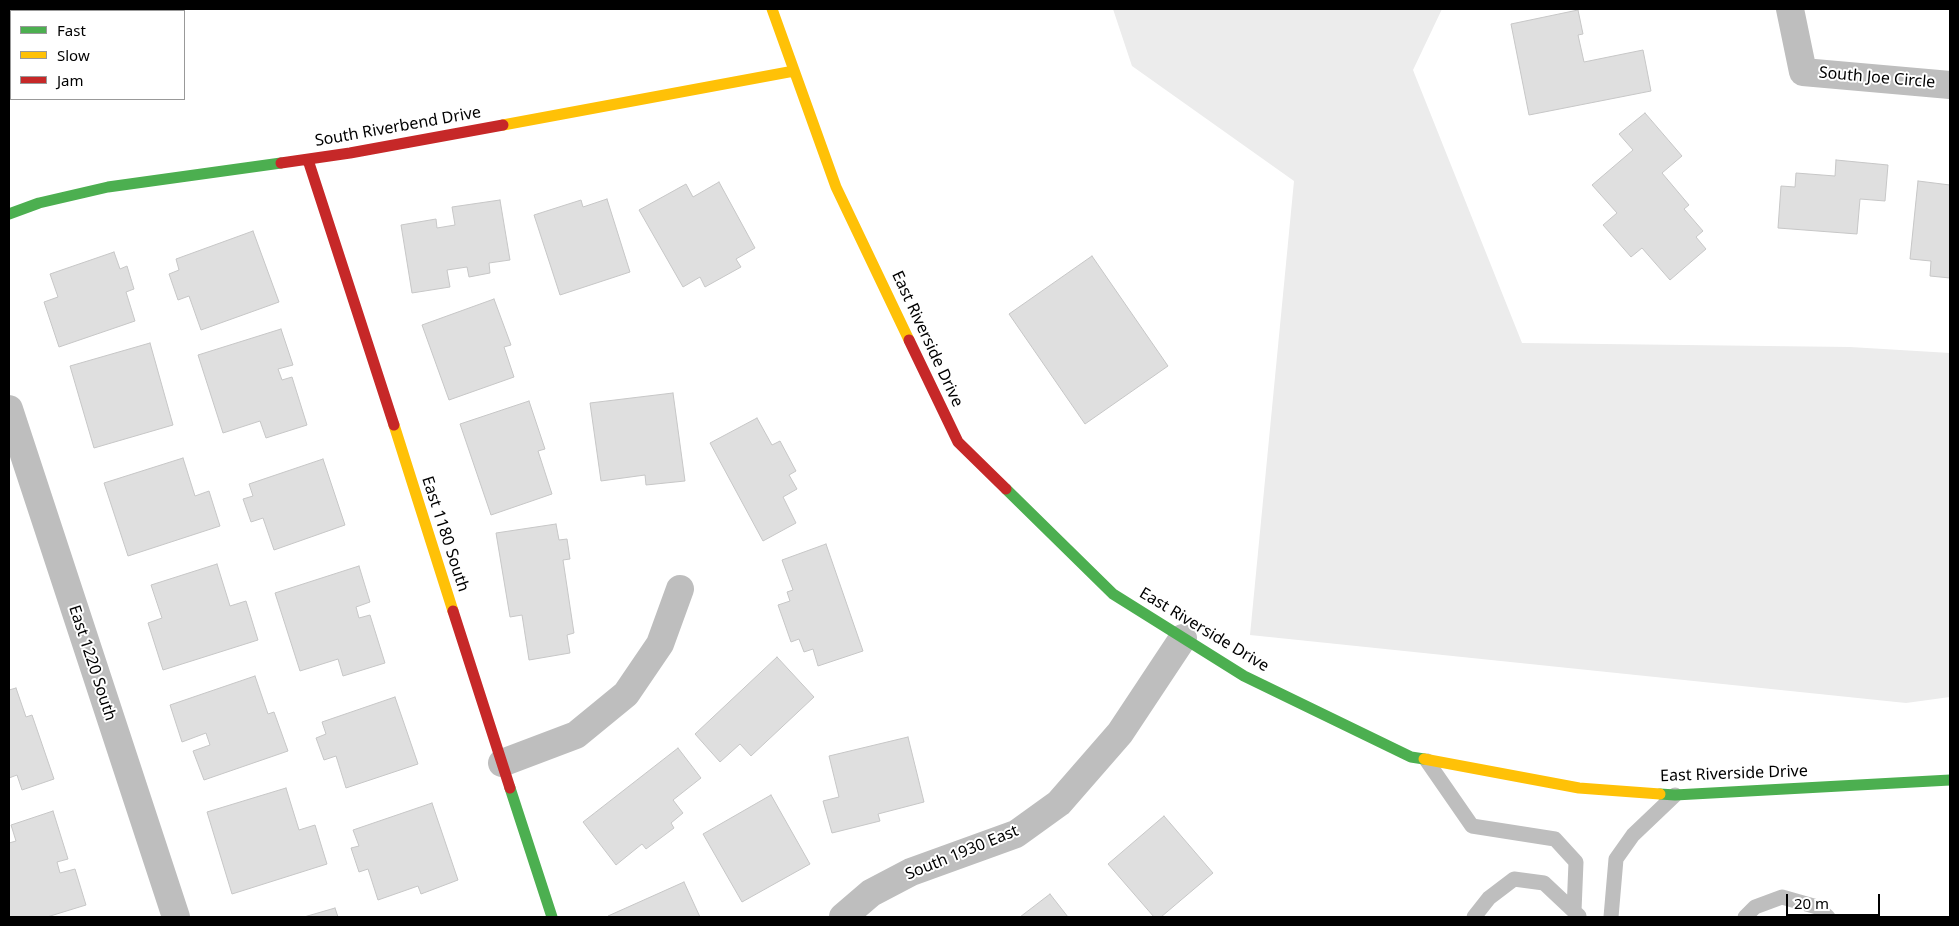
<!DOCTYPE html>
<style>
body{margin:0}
#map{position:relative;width:1959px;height:926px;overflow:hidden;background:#fff;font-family:"Noto Sans",sans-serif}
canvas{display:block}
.frame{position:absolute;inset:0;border:10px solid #000;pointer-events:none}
.legend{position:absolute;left:10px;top:10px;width:175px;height:90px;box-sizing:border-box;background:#fff;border:1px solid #999;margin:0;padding:6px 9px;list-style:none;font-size:15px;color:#000}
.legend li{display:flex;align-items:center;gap:10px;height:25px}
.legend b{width:25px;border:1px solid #999}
.scale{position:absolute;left:1786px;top:894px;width:94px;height:22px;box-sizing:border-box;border:2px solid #000;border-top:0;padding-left:6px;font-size:15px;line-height:18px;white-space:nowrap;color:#000;-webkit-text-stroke:4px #fff;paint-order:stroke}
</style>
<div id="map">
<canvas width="1959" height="926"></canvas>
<div class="frame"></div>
<ul class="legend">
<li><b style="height:6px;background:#4caf50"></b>Fast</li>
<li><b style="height:6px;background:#ffc107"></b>Slow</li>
<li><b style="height:6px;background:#c62828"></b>Jam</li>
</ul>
<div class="scale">20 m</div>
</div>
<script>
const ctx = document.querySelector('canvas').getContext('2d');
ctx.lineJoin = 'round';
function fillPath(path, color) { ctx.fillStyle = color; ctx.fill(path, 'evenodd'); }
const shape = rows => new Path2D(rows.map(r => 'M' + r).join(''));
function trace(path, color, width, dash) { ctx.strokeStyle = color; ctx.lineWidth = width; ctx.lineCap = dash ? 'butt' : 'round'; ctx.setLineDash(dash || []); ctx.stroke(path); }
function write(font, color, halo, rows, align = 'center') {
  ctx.font = font + ' "Noto Sans",sans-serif'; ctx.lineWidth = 4; ctx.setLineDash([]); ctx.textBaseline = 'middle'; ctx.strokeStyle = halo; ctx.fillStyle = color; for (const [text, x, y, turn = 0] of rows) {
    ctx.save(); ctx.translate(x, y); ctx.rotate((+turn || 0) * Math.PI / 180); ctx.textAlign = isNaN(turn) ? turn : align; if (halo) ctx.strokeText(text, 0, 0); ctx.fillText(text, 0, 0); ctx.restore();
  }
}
fillPath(shape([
 [1113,9,1442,9,1413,70,1522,343,1850,347,1950,353,1950,697,1906,703,1250,635,1294,181,1132,66]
]), '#ececec');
const building = shape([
 [1578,10,1583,34,1578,35,1584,62,1643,50,1651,91,1529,115,1511,24,1578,10],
 [1645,113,1682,156,1662,173,1689,205,1684,209,1703,231,1696,237,1706,249,1670,280,1642,248,1631,257,1603,225,1617,213,1592,185,1633,150,1619,134,1645,113],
 [1836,160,1888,165,1885,201,1860,199,1857,234,1778,228,1781,186,1795,187,1796,173,1835,176,1836,160],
 [1918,181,1950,185,1950,278,1930,276,1931,261,1910,259,1918,181],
 [719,182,755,248,736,259,741,267,705,287,700,277,683,287,639,210,686,184,693,197,719,182],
 [607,199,630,272,560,295,534,215,581,200,583,207,607,199],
 [500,200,510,260,489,263,490,273,469,277,467,267,447,270,450,287,412,293,401,225,436,219,437,228,455,225,452,207,500,200],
 [253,231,279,302,201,330,189,296,178,300,169,274,179,270,176,259,253,231],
 [114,252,120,269,127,266,134,289,126,292,135,321,59,347,44,302,58,297,50,274,114,252],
 [1092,256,1168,366,1085,424,1009,314,1092,256],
 [494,299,511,345,504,347,514,377,449,400,422,325,494,299],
 [281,329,293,365,278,369,282,380,292,377,307,425,266,438,260,421,223,433,198,355,281,329],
 [150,343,173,425,94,448,70,366,150,343],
 [673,393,685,481,646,485,645,475,601,481,590,403,673,393],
 [529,401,545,449,538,451,552,494,491,515,460,424,529,401],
 [757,418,772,445,780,441,796,471,789,475,797,489,783,497,796,523,763,541,710,443,757,418],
 [183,458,195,496,209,491,220,526,128,556,104,483,183,458],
 [323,459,345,525,274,550,263,518,251,522,243,499,253,496,249,484,323,459],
 [556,524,559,540,567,539,570,559,563,560,574,633,567,635,570,653,529,660,522,615,510,617,496,533,556,524],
 [826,544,863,651,818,666,813,649,804,652,799,639,791,642,778,605,790,601,787,592,793,590,782,560,826,544],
 [217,564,230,606,246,601,258,640,163,670,148,623,162,618,151,585,217,564],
 [359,566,370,602,356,607,359,618,370,615,385,663,343,676,338,659,300,671,275,593,359,566],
 [777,657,814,697,751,756,740,744,720,762,695,734,777,657],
 [255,676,268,714,274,712,288,751,204,780,193,751,210,745,206,733,182,742,170,705,255,676],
 [16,688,26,717,32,715,54,779,22,790,17,775,9,778,9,690,16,688],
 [395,697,418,764,346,788,336,756,324,760,316,738,326,734,322,722,395,697],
 [908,737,924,802,878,814,880,821,832,833,823,801,839,797,829,756,908,737],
 [678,748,701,778,673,800,683,813,671,823,674,828,646,849,642,844,616,865,583,822,678,748],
 [286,788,299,830,315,825,327,864,232,894,207,812,286,788],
 [771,795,810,864,742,902,703,834,771,795],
 [432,803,458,880,421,894,418,886,378,900,368,869,359,872,351,848,359,846,353,830,432,803],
 [53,811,68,859,57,862,60,873,75,869,86,905,47,917,9,917,9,843,16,841,11,825,53,811],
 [1164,816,1213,873,1161,917,1154,917,1108,864,1164,816],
 [684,882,700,917,609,917,608,916,684,882],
 [1050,894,1068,917,1020,917,1050,894],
 [335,908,338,917,304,917,335,908]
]);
fillPath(building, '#dfdfdf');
trace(building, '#c7c7c7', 1);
trace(shape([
 [1427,761,1472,826,1555,839,1576,862,1574,911],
 [1474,917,1489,898,1514,879,1544,883,1579,916],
 [1611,917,1616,859,1633,835,1675,795],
 [1745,917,1755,907,1782,897,1817,907,1828,917]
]), '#bebebe', 15);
trace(shape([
 [1790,9,1803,72,1950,85],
 [9,409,176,917],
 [502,763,576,735,626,694,660,644,680,589],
 [843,917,871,893,911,872,1016,834,1059,803,1120,733,1183,638]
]), '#bebebe', 28);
trace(shape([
 [9,214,39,203,108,187,281,163],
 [1006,489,1113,594,1244,676,1411,757,1424,759],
 [510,788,552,917],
 [1660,794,1675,795,1950,780]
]), '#4caf50', 11);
trace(shape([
 [772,9,836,187,909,340],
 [503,125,794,71],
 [394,425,453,611],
 [1424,759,1579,788,1660,794]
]), '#ffc107', 11);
trace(shape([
 [308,160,394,425],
 [281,163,350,153,503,125],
 [909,340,958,442,1006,489],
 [453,611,510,788]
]), '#c62828', 11);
write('16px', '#000', '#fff', [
 ["South Joe Circle",1877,78,5],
 ["South Riverbend Drive",398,127,-10],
 ["East Riverside Drive",927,339,65],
 ["East 1180 South",445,534,72],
 ["East Riverside Drive",1204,630,31],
 ["East 1220 South",92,663,72],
 ["East Riverside Drive",1734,774,-2],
 ["South 1930 East",962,853,-22]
]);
</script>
